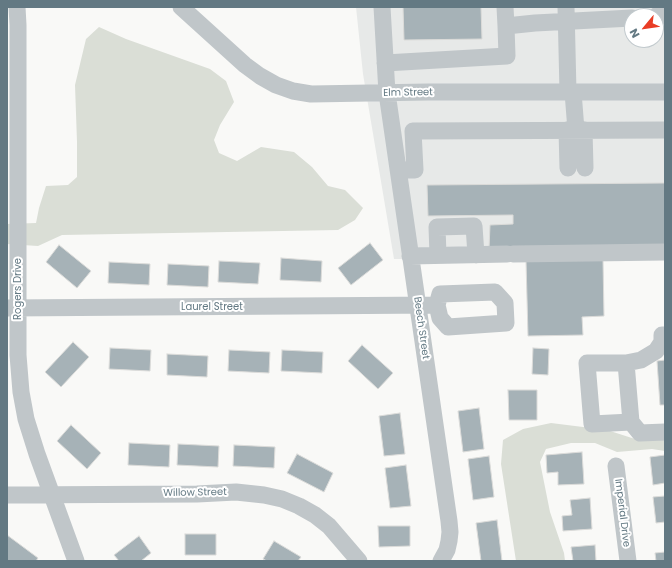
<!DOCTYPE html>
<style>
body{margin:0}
#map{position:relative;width:672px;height:568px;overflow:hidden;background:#f9f9f7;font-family:Poppins,sans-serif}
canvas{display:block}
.frame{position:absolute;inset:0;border:8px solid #637983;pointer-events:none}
.north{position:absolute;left:624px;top:8px;width:40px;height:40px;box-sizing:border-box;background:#fff;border:1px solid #c1c9cd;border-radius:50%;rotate:241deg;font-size:11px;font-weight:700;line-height:16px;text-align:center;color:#637983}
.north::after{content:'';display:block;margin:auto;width:14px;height:18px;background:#e93d26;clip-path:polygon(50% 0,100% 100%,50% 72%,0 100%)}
</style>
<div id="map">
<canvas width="672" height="568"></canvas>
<div class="frame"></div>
<div class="north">N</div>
</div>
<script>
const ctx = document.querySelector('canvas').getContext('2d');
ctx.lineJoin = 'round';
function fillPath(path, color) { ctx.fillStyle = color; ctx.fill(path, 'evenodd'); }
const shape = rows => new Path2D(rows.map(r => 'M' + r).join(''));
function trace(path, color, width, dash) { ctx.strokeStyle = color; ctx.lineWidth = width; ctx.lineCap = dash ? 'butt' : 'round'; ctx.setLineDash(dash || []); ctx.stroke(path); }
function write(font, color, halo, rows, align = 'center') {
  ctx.font = font + ' Poppins,sans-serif'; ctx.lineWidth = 4; ctx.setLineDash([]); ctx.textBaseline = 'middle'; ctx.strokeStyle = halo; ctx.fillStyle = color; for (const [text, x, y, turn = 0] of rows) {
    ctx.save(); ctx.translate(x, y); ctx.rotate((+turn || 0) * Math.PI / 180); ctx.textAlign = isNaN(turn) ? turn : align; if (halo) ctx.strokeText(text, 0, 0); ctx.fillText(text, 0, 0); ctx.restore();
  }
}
fillPath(shape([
 [356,7,665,7,665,260,394,259,363,74],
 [632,16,656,16,656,40,632,40]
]), '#e7e9e8');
fillPath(shape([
 [99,27,126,39,210,69,226,81,234,102,220,125,214,140,219,153,237,161,261,147,294,152,312,167,328,186,345,190,363,208,355,220,338,230,62,235,38,246,7,244,7,224,36,223,39,208,46,186,68,185,77,177,77,142,75,85,86,39],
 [551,423,607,430,635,439,665,440,665,451,652,449,617,452,595,443,571,443,546,449,540,462,550,512,564,553,565,561,516,561,501,464,503,440,523,429]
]), '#daded6');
const building = shape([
 [403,7,481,7,482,39,404,40,403,7],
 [665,183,665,247,489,249,490,225,513,224,513,215,428,216,427,185,665,183],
 [370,243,383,260,351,285,338,268,370,243],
 [59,245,91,271,77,288,46,262,59,245],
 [281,258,322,261,321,282,280,280,281,258],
 [603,260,604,316,582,317,583,335,528,336,526,261,603,260],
 [219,261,260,263,258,284,218,282,219,261],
 [109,262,150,264,149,285,108,283,109,262],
 [168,264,209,266,208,287,167,285,168,264],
 [73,342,89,357,61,387,45,372,73,342],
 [362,345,393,373,378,389,348,361,362,345],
 [110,348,151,350,150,371,109,369,110,348],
 [533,348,549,349,548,375,532,374,533,348],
 [229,350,270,352,269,373,228,371,229,350],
 [282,350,323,352,322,373,281,371,282,350],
 [167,354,208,356,207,377,167,375,167,354],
 [665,360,665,405,660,405,657,361,665,360],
 [508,390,537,390,537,420,509,420,508,390],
 [479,408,484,449,463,452,458,411,479,408],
 [400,413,405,454,384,456,379,416,400,413],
 [71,425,101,453,87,469,57,441,71,425],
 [129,443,170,445,169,467,128,465,129,443],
 [178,444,219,446,218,467,177,465,178,444],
 [234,445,275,447,274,468,233,466,234,445],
 [582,452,584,484,558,485,558,472,547,473,546,455,582,452],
 [297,454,333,473,324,492,287,473,297,454],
 [665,455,665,483,653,485,650,457,665,455],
 [489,456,494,497,473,500,468,459,489,456],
 [406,465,411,506,390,508,385,468,406,465],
 [665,496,665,522,656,523,653,497,665,496],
 [590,498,592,529,563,531,562,516,572,515,570,500,590,498],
 [497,520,502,561,481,561,476,523,497,520],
 [378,526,410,526,410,546,379,547,378,526],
 [185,534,216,534,216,555,185,555,185,534],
 [7,535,38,558,36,561,7,561,7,535],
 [139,536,151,553,141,561,119,561,114,555,139,536],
 [274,541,301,557,298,561,267,561,263,559,274,541],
 [595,545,596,561,573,561,571,547,595,545],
 [665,552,665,561,656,561,655,553,665,552]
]);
fillPath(building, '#a6b2b7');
trace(building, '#dbdbd9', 1);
trace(shape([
 [17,7,18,25,18,355,21,392,26,419,37,454,76,561],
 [181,7,245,65,260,76,276,85,293,91,311,94,428,92,665,92],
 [382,7,387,93,449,521,450,532,449,541,447,550,441,561],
 [505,7,506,26],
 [566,7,568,92],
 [656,16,665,16],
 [385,63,507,56,506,26,535,23,632,18],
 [573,92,576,130],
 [567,130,568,168],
 [584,130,585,168],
 [398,170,415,170,413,131,665,130],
 [513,254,665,252],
 [438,255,437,227,474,226,476,255],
 [410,256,507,254],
 [7,308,437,305,440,318,448,327,506,323,505,303,495,292,440,294,437,305],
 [665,335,662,335,662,342,656,351,641,360,626,363,631,422,640,433,665,432],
 [626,363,587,363,592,424,631,422],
 [616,466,628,561],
 [7,495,197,494,236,492,264,495,282,499,299,506,315,515,329,526,359,561]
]), '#c0c6c9', 17);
write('10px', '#637983', '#fff', [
 ["Elm Street",408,93,-1],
 ["Rogers Drive",18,289,-90],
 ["Laurel Street",212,307],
 ["Beech Street",421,328,82],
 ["Willow Street",195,493,-1],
 ["Imperial Drive",622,513,83]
]);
</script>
